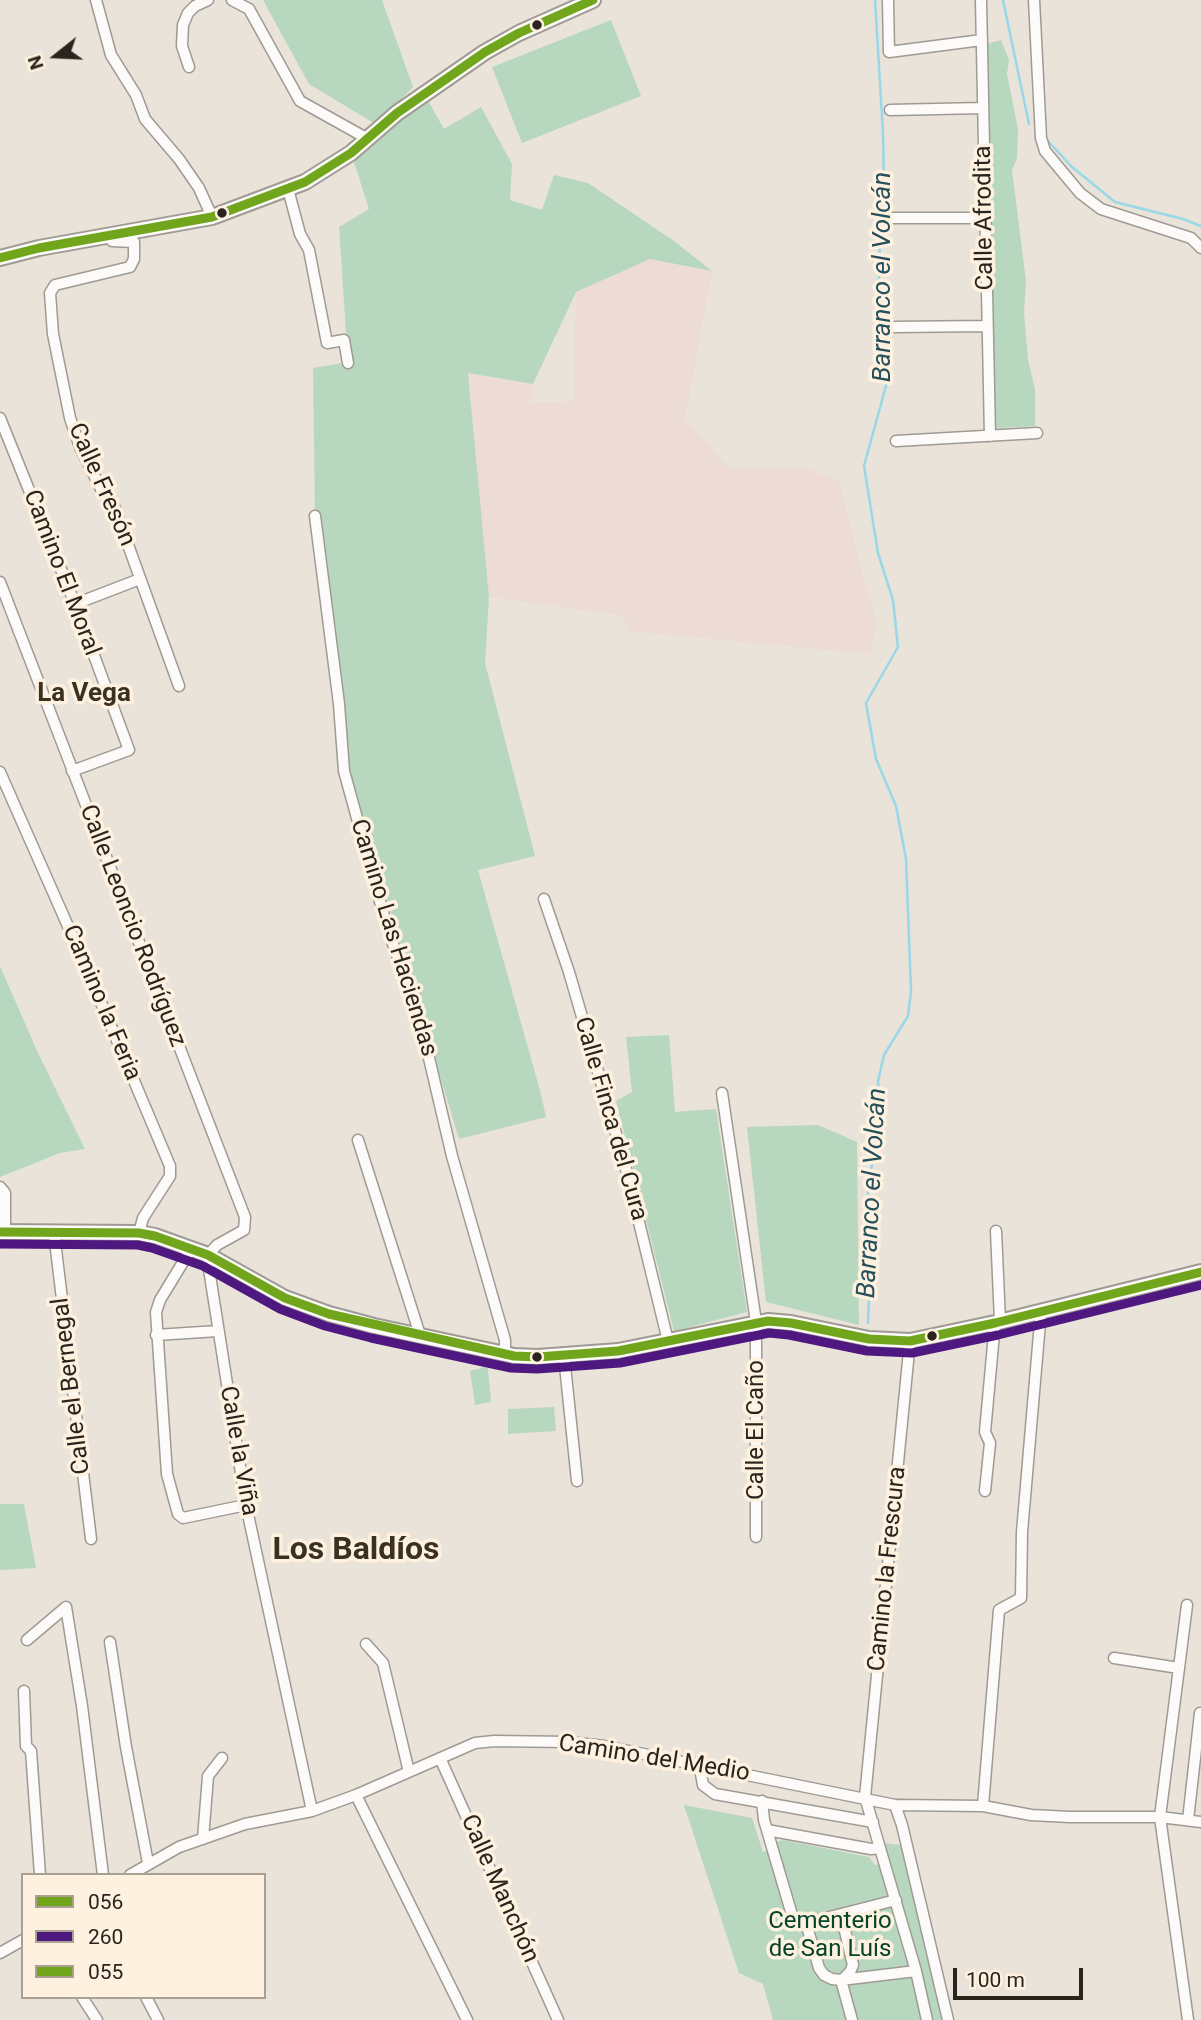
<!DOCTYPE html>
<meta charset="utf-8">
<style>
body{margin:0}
#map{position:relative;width:1201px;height:2020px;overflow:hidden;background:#e9e3d9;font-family:Roboto,sans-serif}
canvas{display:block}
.legend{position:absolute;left:21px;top:1873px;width:245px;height:126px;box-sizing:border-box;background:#fef1df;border:2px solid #a99f92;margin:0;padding:9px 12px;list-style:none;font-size:21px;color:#29251e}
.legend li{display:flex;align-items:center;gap:14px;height:35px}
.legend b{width:35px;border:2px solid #a99f92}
.north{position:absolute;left:21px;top:21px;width:70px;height:70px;-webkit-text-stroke:5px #fef1df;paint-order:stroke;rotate:252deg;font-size:19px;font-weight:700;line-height:28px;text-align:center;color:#29251e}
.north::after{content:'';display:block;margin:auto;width:24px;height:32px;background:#29251e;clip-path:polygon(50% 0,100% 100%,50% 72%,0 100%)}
.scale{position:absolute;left:953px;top:1968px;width:130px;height:32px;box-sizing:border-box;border:4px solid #29251e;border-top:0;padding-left:9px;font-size:21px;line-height:24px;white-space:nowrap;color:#29251e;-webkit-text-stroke:5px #fef1df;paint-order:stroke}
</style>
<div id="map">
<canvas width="1201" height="2020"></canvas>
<ul class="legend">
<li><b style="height:9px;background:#71a61c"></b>056</li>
<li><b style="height:9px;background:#4f1780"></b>260</li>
<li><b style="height:9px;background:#71a61c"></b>055</li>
</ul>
<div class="north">N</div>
<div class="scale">100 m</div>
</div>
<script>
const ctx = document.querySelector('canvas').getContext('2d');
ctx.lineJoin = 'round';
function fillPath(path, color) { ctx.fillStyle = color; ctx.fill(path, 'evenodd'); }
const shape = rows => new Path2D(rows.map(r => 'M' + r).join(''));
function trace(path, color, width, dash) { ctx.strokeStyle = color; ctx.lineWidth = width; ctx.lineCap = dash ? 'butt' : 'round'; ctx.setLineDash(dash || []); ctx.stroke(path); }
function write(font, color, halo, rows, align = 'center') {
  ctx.font = font + ' Roboto,sans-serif'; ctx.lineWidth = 7; ctx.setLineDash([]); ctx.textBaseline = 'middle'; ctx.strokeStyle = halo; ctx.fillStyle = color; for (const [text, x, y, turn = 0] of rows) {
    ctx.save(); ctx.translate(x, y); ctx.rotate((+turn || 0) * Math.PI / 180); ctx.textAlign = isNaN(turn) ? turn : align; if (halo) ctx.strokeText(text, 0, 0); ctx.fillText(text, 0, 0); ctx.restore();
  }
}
fillPath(shape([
 [650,259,712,271,685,418,729,469,806,468,839,481,877,627,870,654,628,631,624,616,489,597,468,373,533,384,531,403,573,401,576,292]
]), '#ecdbd6');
fillPath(shape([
 [263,0,382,0,413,87,377,125,309,84],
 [611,20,641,96,522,143,492,67],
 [1001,40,1009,60,1007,74,1018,129,1017,158,1012,170,1026,281,1024,312,1028,360,1035,389,1035,426,998,428,994,425,987,44],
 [427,99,444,129,481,107,512,164,510,200,542,210,554,175,588,183,674,241,712,271,650,259,576,292,533,384,468,373,489,597,485,663,535,856,478,870,541,1094,546,1117,459,1139,349,772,315,516,313,368,348,362,339,227,369,209,353,159],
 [0,966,38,1053,85,1149,60,1153,0,1177],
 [669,1035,675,1112,716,1109,747,1312,674,1331,616,1101,632,1092,626,1037],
 [818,1125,857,1142,859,1325,766,1302,747,1127],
 [485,1367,488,1369,491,1402,475,1405,470,1371],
 [554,1407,556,1431,508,1434,508,1409],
 [0,1504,24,1504,36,1568,0,1570],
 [684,1805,752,1818,763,1852,775,1848,777,1842,783,1840,869,1857,875,1865,888,1861,883,1843,902,1845,942,2020,773,2020,763,1984,739,1973]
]), '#b8d7bf');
trace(shape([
 [1003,0,1029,124],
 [1048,141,1072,167,1115,202,1183,219,1201,226],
 [868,1323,871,1248,868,1191,880,1110,878,1081,884,1055,908,1016,911,991,906,859,896,806,876,759,866,703,898,647,893,600,878,553,864,466,886,386,879,280,880,227,884,189,883,133,875,0]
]), '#98d8e8', 2.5);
const minor = shape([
 [96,0,111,55,136,95,145,119,179,159,199,188,212,217],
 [232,0,249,9,300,101,368,139],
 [888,0,889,52,982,40],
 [981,0,990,436],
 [1034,0,1041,138,1045,151,1080,193,1101,209,1191,238,1201,248],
 [189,67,182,46,183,25,188,13,195,6,208,0],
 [890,110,983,108],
 [288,189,300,234,309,250,327,343,344,340,348,363],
 [892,218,985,218],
 [112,235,112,241,134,242,134,259,130,267,55,285,50,293,53,334,70,418,80,447,104,495,114,506,179,686],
 [894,327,987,326],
 [0,418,75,604,129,750,72,771],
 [896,441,1037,433],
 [315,516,339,704,344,771,384,916,396,953,413,990,452,1156,505,1340,505,1353],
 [0,582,245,1217,244,1230,217,1245,208,1255,209,1269,246,1505,312,1811],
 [75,604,140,579],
 [0,772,86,967,170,1166,170,1176,143,1218,139,1233],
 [544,899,569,972,625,1165,668,1341],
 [722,1093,756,1322,756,1537],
 [358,1140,420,1335],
 [0,1187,5,1193,5,1232],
 [996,1231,1000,1321],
 [54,1233,91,1539],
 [191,1249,160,1300,156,1312,167,1474,178,1514,183,1518,246,1505],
 [156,1335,218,1331],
 [910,1341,865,1797,916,1971,927,2020],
 [564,1356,577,1481],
 [985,1491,990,1443,985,1432,995,1323],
 [1187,1605,1160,1817,1188,2020],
 [27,1640,66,1607,82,1706,103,1875],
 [110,1642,126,1747,148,1863],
 [366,1644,383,1663,409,1772],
 [1114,1658,1179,1668],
 [24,1691,26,1746,31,1751,40,1875],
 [440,1758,558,2020],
 [699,1763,703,1785,715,1794,873,1822],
 [356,1795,467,2020],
 [762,1801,764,1820,792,1915,797,1923,806,1923,819,1968,824,1975,832,1979,841,1980,916,1971],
 [895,1805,902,1825,948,2020],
 [983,1806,999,1610,1021,1598,1022,1532,1041,1311],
 [1188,1820,1200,1713],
 [767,1830,871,1849,880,1848],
 [203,1839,208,1776,222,1758],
 [130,1875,179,1847,245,1824,312,1811,356,1795,475,1743,494,1741,569,1742,604,1746,895,1805,983,1806,1031,1815,1070,1817,1160,1817,1201,1822],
 [841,1914,853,1965,850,1972,842,1980],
 [806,1923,896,1900],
 [0,1953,23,1940],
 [841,1980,852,2020],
 [82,1997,97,2020],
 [146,1997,158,2020]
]);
const secondary = shape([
 [0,258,39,248,212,217,305,182,351,153,397,113,485,52,519,33,593,0],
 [0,1232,139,1233,155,1236,208,1255,285,1298,329,1314,374,1326,514,1356,538,1357,618,1351,768,1321,791,1323,869,1339,910,1341,995,1323,1201,1272]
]);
trace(minor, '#9f9a93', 13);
trace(secondary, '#9f9a93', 18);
trace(minor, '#fcfbf9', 10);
trace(secondary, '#fcfbf9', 14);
trace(shape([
 [0,1232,139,1233,155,1236,208,1255,285,1298,329,1314,514,1356,538,1357,618,1351,768,1321,791,1323,869,1339,910,1341,995,1323,1201,1272]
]), '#71a61c', 9);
trace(shape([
 [0,1244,138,1245,152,1248,203,1266,280,1309,325,1326,371,1338,511,1368,537,1369,620,1363,769,1333,789,1335,867,1351,912,1353,998,1335,1201,1285]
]), '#4f1780', 9);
trace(shape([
 [0,258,39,248,212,217,305,182,351,153,397,113,485,52,519,33,593,0]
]), '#71a61c', 9);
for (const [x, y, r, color] of [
 [537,25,6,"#29251e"],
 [222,213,6,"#29251e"],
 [932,1336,6,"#29251e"],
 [537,1357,6,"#29251e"]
]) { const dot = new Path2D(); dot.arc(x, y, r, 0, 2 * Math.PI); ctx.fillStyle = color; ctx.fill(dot); trace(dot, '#fef1df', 2.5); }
write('24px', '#29251e', '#fef1df', [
 ["Calle Afrodita",985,218,-91],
 ["Calle Fresón",101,485,66],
 ["Camino El Moral",61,573,69],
 ["Calle Leoncio Rodríguez",132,926,69],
 ["Camino Las Haciendas",393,938,73],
 ["Camino la Feria",101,1003,67],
 ["Calle Finca del Cura",610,1119,74],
 ["Calle el Bernegal",72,1386,-97],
 ["Calle El Caño",757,1430,-90],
 ["Calle la Viña",238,1451,80],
 ["Camino la Frescura",888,1569,-84],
 ["Camino del Medio",654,1759,9],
 ["Calle Manchón",499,1889,66]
]);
write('24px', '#044429', '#fef1df', [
 ["Cementerio",830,1922],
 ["de San Luís",830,1950]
]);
write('italic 26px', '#26505c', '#fef1df', [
 ["Barranco el Volcán",883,277,-90],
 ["Barranco el Volcán",873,1193,-87]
]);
write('bold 26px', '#3a3123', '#fef1df', [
 ["La Vega",84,694]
]);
write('bold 32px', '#3a3123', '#fef1df', [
 ["Los Baldíos",356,1551]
]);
</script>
